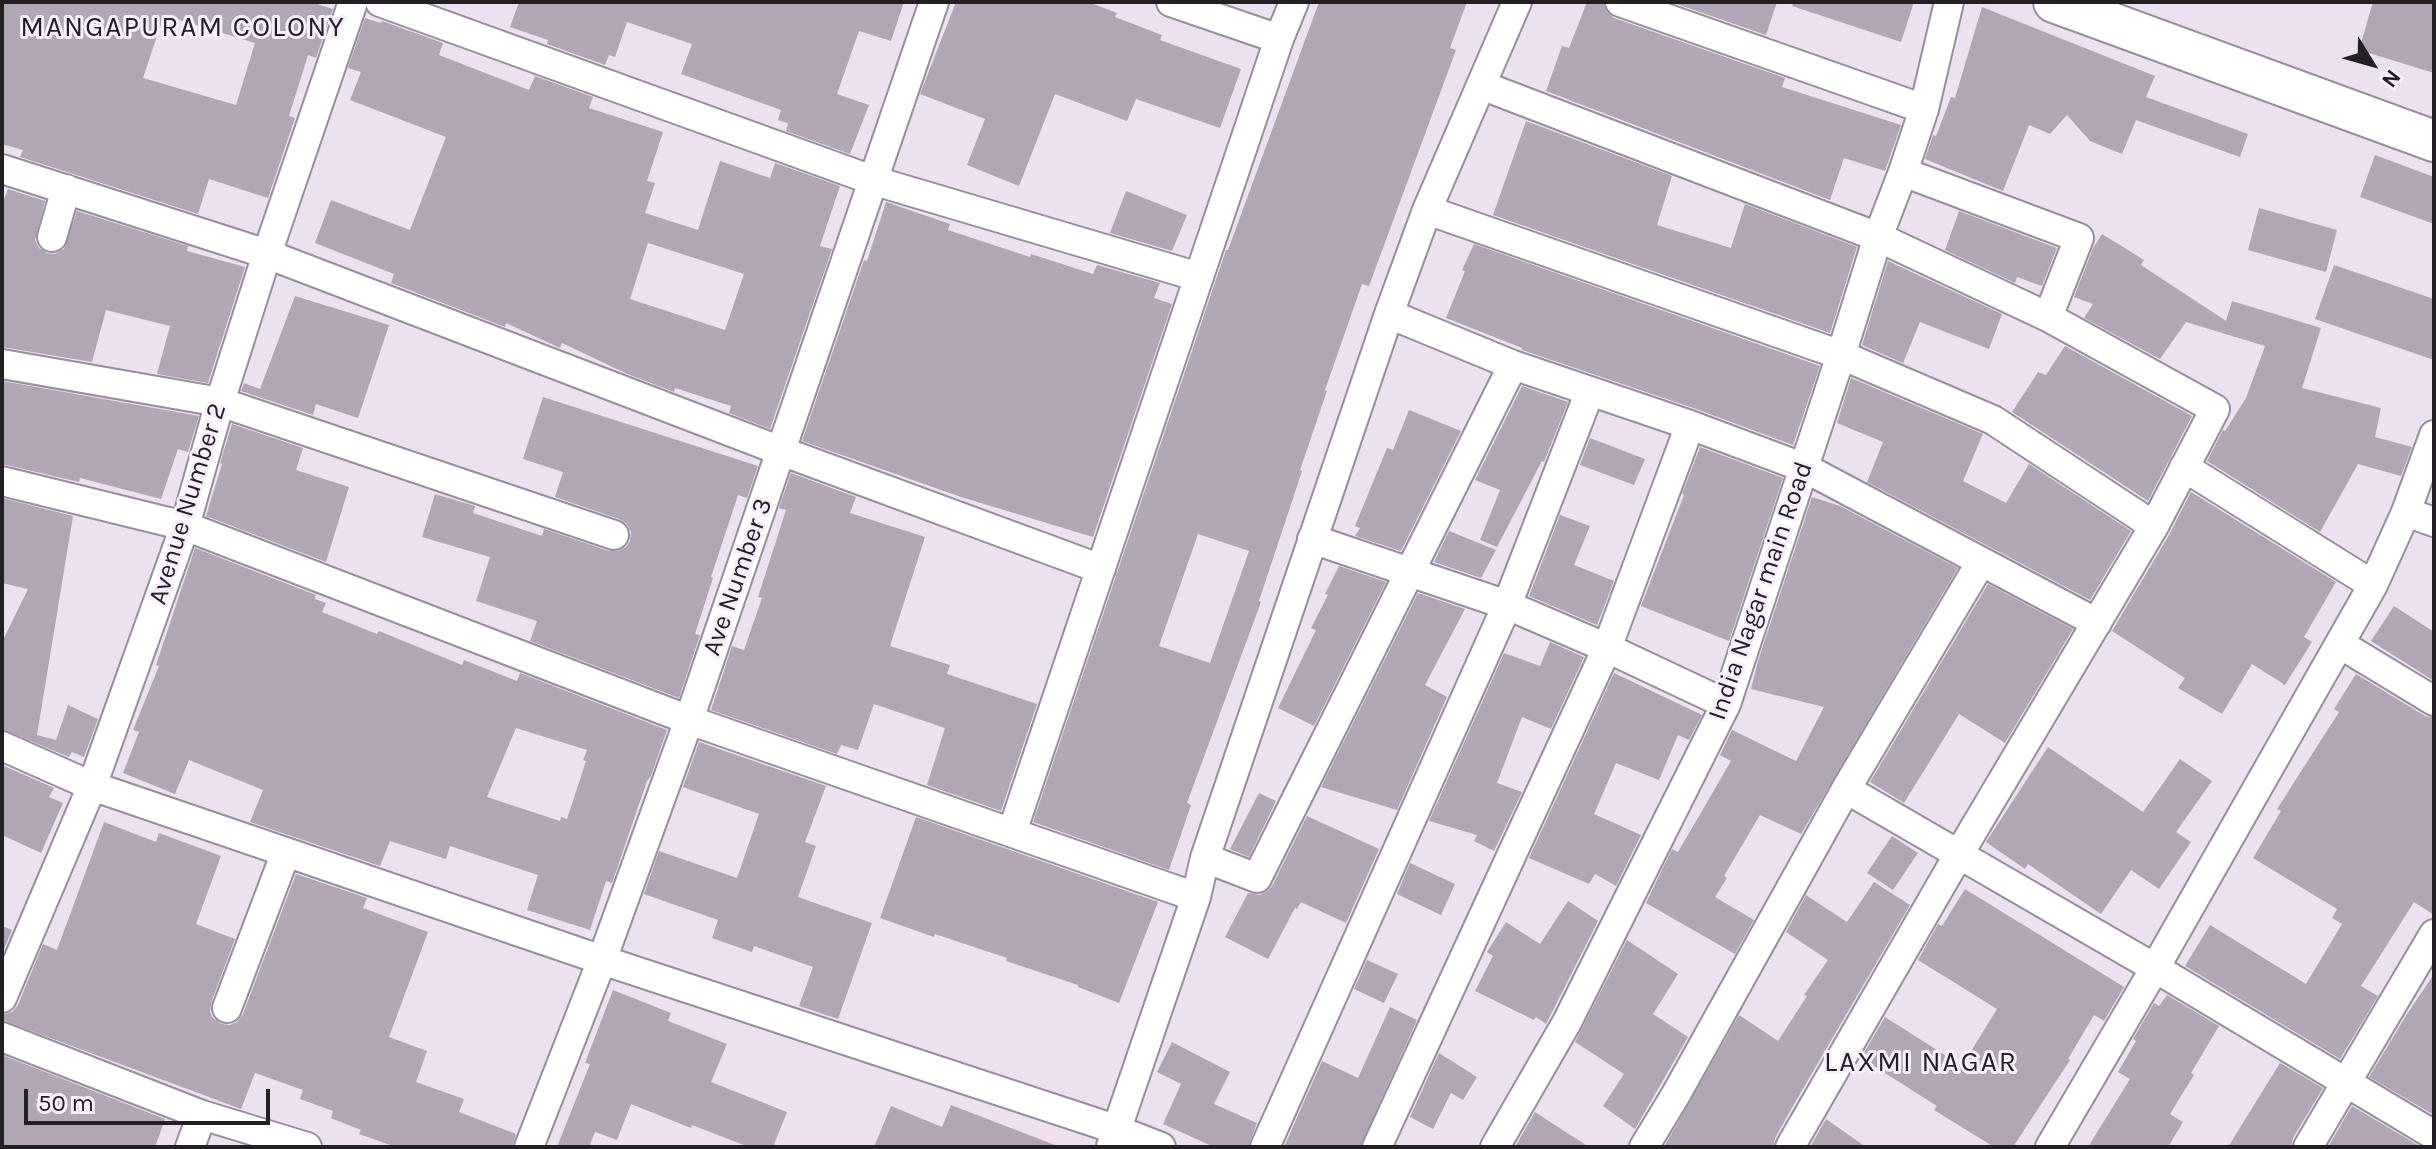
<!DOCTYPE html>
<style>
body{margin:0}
#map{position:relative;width:2436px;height:1149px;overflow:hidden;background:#ebe1f0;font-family:Karla,sans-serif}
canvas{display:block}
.frame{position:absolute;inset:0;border:4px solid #231f25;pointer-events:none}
.north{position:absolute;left:2332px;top:24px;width:80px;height:80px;-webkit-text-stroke:6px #f8eefe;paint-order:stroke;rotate:127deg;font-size:22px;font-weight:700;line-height:32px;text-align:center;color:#231f25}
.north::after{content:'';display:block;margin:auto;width:28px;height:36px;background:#231f25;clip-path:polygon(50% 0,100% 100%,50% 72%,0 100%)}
.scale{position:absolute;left:24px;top:1089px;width:246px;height:36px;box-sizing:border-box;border:4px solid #231f25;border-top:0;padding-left:10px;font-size:24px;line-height:28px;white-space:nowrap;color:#231f25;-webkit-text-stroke:6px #f8eefe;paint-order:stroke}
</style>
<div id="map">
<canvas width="2436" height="1149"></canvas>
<div class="frame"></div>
<div class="north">N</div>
<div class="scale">50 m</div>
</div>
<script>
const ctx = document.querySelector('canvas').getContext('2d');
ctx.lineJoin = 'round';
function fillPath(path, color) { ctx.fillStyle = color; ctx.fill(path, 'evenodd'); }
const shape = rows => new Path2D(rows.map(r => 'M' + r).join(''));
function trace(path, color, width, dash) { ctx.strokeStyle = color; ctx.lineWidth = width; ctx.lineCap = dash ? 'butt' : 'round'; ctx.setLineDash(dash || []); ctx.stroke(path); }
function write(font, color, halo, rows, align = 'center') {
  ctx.font = font + ' Karla,sans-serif'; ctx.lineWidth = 6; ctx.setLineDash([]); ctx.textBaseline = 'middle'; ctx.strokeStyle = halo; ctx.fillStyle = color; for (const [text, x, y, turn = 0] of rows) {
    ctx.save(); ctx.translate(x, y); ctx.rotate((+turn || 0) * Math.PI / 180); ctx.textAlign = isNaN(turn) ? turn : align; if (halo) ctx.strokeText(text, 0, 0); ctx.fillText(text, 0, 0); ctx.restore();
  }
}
fillPath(shape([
 [2,2,311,2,333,9,316,58,308,55,289,116,295,118,268,198,209,179,198,214,20,157,23,150,2,144],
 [164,15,255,43,236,105,143,78],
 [519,2,904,2,891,41,859,31,837,94,869,105,850,154,786,131,788,123,778,120,781,110,681,74,692,44,627,22,615,57,609,55,605,65,547,44,548,40,510,27],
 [956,2,1088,2,1117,13,1115,17,1162,35,1160,40,1241,69,1220,128,1136,99,1127,121,1055,94,1019,186,967,165,985,119,920,94],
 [1319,2,1467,2,1450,48,1456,50,1369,286,1362,284,1325,390,1327,391,1300,470,1302,471,1259,601,1261,602,1187,803,1191,805,1169,870,1033,822,1226,250,1228,250],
 [1198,534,1249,551,1210,663,1159,646],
 [1587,2,1603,2,1607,12,1614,18,1785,78,1782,87,1901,125,1885,171,1844,158,1830,200,1546,91,1562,46,1569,48],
 [1671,2,1777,2,1766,35],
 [1793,2,1914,2,1901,42,1792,6],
 [2373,2,2434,2,2434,73,2359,50],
 [1982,7,2155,76,2146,97,2248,134,2240,157,2136,120,2122,154,2090,141,2067,115,2050,134,2029,125,2003,191,1925,159,1933,135,1936,136,1951,97,1955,98],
 [365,18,381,23,382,21,443,43,439,55,529,90,535,76,593,97,589,108,663,132,647,181,655,183,645,213,698,230,720,161,770,178,775,163,840,186,820,246,832,249,770,429,729,413,731,406,675,388,674,392,625,373,562,343,560,348,506,323,505,327,391,283,394,274,315,243,331,200,410,230,446,137,350,100,361,72,348,68],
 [648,243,744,274,725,330,630,299],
 [1526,121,1672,176,1657,225,1731,248,1745,204,1857,247,1830,333,1493,215],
 [2375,155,2434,177,2434,224,2360,197],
 [8,189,45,201,35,240,39,248,47,253,55,254,64,249,77,211,188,246,187,251,245,267,208,383,157,374,170,326,106,310,92,362,2,347,2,204],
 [1126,191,1187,215,1172,251,1110,233],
 [886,202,950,224,948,230,1030,257,1031,254,1093,274,1097,265,1160,283,1154,298,1172,304,1093,537,961,497,802,441,864,260,867,261],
 [2259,208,2337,230,2326,272,2248,250],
 [1959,211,2057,248,2042,286,2017,277,2015,283,1945,250],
 [2102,234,2144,260,2141,265,2226,321,2232,301,2321,328,2302,388,2381,408,2375,437,2412,447,2401,476,2358,464,2320,532,2207,461,2223,430,2225,431,2246,398,2265,346,2186,322,2160,359,2084,318,2093,304,2074,297,2093,248],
 [1474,244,1820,366,1793,445,1696,409,1522,350,1522,348,1446,318,1465,271,1462,270],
 [1888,261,2002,314,1989,349,1920,322,1903,363,1862,345],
 [2334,265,2434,299,2434,360,2315,319],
 [295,296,389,325,358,418,316,404,313,415,241,391,244,383,260,389],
 [2065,346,2192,416,2148,501,2012,412,2038,372,2046,375],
 [1851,378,1983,434,1963,481,2006,503,2029,464,2131,531,2090,600,1867,482,1883,442,1837,423],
 [2,381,199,416,188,452,178,449,161,499,80,478,79,482,2,464],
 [1522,386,1568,402,1544,462,1542,461,1497,547,1480,540,1500,490,1475,480],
 [543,397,758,466,747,498,738,495,711,577,713,578,695,634,700,635,679,698,530,641,537,621,476,601,490,557,422,537,435,494,475,506,473,513,542,536,544,529,609,551,618,551,626,547,630,541,631,532,626,523,619,519,555,497,563,472,523,459],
 [1409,410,1461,431,1401,551,1355,536,1360,528,1355,526,1387,448,1393,450],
 [232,424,303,448,296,470,349,487,326,562,206,516,222,464,220,463],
 [1590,438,1645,459,1634,485,1580,465],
 [1700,447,1783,478,1729,641,1641,606,1684,495,1682,494],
 [791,473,856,497,850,513,925,537,890,646,950,665,947,674,1037,704,1001,811,927,785,945,728,874,704,858,750,841,745,837,754,711,710,732,646,744,650,762,598,758,597,786,510,779,508],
 [2191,492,2336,582,2304,637,2312,642,2285,685,2252,664,2222,714,2178,688,2185,678,2112,631,2169,535],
 [1812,497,1840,506,1958,568,1801,834,1760,815,1724,876,1727,878,1715,897,1754,920,1735,954,1646,903,1672,849,1678,852,1731,761,1720,755,1732,730,1796,761,1824,707,1751,689,1758,661],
 [2,498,73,516,37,735,56,740,68,705,98,719,84,757,72,752,69,757,2,729,2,642,28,589,2,583],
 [1560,515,1590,526,1574,565,1614,581,1597,625,1529,596],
 [1449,531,1496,550,1481,578,1434,562],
 [195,548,316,595,315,599,326,603,322,612,377,634,379,631,462,665,464,660,517,681,520,673,667,730,651,776,647,781,612,883,606,881,590,930,527,910,538,875,450,846,446,859,390,841,380,866,250,822,263,790,189,760,175,794,123,773,139,732,133,730,159,666,156,665],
 [516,728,587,750,583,760,586,761,567,819,561,817,560,821,487,797],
 [1339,566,1386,582,1314,726,1278,708,1316,630,1311,628,1328,595,1325,594],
 [1988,584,2073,629,2005,743,1959,714,1904,803,1870,782],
 [1418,593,1465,609,1425,685,1447,697,1397,810,1321,787],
 [2394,606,2434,632,2434,681,2371,641],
 [1550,642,1584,657,1551,729,1522,717,1497,783,1522,792,1494,851,1474,841,1477,835,1429,821,1504,653,1540,666],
 [1614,673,1702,715,1689,740,1678,735,1659,780,1616,763,1594,814,1641,835,1616,886,1595,874,1589,884,1529,858],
 [2356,674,2425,716,2434,718,2434,915,2414,902,2361,986,2378,996,2340,1059,2185,966,2210,925,2306,984,2342,924,2332,918,2337,909,2253,858,2281,811,2277,809,2339,712,2334,709],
 [699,742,826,786,805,842,816,846,798,897,872,923,838,1019,799,1006,813,967,754,946,752,952,712,938,718,920,644,894,659,851,737,878,759,814,683,787],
 [2048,747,2143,812,2180,759,2212,781,2176,832,2191,842,2159,889,2131,870,2101,914,2028,864,2025,869,1986,842],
 [2,765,54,788,49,797,63,803,41,853,2,835],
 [1259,793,1276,801,1249,857,1230,849],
 [1307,816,1379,849,1346,923,1301,902,1297,909,1295,908,1268,959,1225,937,1248,893,1260,895,1267,891,1272,886],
 [916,817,1158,902,1119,1003,1078,987,1078,985,1006,961,1007,958,935,934,934,937,880,918],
 [104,822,156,842,159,833,221,856,196,924,235,939,211,1003,210,1012,213,1018,222,1024,230,1025,237,1022,243,1014,296,874,367,898,363,908,428,932,389,1037,427,1051,416,1082,464,1099,459,1112,516,1134,512,1147,396,1147,359,1134,361,1130,331,1118,333,1111,300,1099,303,1090,255,1073,241,1109,2,1020,2,1015,12,1012,18,1005,43,944,57,950],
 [1892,836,1918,853,1893,890,1867,873],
 [1410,863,1455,884,1441,915,1397,894],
 [1874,882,1910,905,1797,1099,1775,1138,1773,1147,1664,1147,1739,1015,1778,1041,1807,996,1804,995,1828,960,1786,932,1806,895,1847,922],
 [1965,889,2124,987,2104,1021,2094,1015,2068,1059,2070,1060,2013,1147,1994,1147,1934,1110,1937,1106,1861,1058,1885,1017,1962,1066,1997,1009,1918,960,1938,924,1942,926],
 [1568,901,1598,921,1546,1024,1536,1017,1534,1020,1475,991,1493,956,1487,952,1506,922,1540,944],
 [2,926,12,930,2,954],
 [1627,940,1678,974,1653,1014,1688,1037,1635,1129,1603,1106,1624,1074,1575,1042],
 [1367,960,1398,974,1384,1003,1354,989],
 [2434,974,2434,1115,2369,1077,2407,1014],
 [613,990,671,1013,668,1021,727,1044,711,1082,787,1112,773,1147,749,1147,692,1125,691,1128,631,1104,617,1140,595,1132,589,1147,557,1147,590,1064,585,1063],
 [2167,995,2219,1026,2191,1073,2194,1075,2170,1114,2183,1122,2168,1147,2088,1147,2130,1079,2118,1072,2136,1041,2133,1039,2154,1003,2159,1006],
 [1390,1007,1417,1020,1360,1147,1284,1147,1322,1061,1358,1078],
 [1172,1042,1230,1072,1214,1104,1257,1123,1248,1147,1214,1147,1163,1124,1181,1084,1157,1072],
 [1439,1053,1477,1077,1463,1100,1451,1093,1433,1129,1410,1117],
 [2,1055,165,1119,155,1147,2,1147],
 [2280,1063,2323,1088,2293,1138,2291,1147,2228,1147],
 [951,1105,1055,1145,1055,1147,874,1147,891,1106,942,1127],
 [2352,1106,2421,1147,2328,1147],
 [1535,1112,1589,1147,1515,1147],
 [1826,1119,1866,1147,1810,1147]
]), '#b0a6b5');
const street = shape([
 [380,2,875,181,1199,277],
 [1171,2,1279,39],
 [1620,2,1924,109],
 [1481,85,1878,237,2048,317,2215,409,2154,526,1959,854,1790,1147],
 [2,169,267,254,781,451,1101,569],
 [1903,172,2079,238,2048,317],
 [1427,210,1841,355,1993,420,2154,526],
 [52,237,66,189],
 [1389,314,1513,365,1690,425,1805,468,2097,623],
 [2,364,220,402,614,535],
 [2184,467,2373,585],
 [2,481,185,526,689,720,1196,897],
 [2406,512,2434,522],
 [1312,539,1507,605,1607,648,1726,704],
 [2340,644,2434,701],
 [2,746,92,786,602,960,1115,1129,1161,1147],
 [1846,789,2155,968,2434,1135],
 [1012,832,1279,39,1294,2],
 [1205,858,1257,878,1513,365],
 [2,998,92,786,185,526,220,402,267,254,353,2],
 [227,1008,286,852],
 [2,1037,202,1115,307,1147],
 [1111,1146,1196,897,1205,858,1389,314,1427,210,1517,2],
 [190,1147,202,1115],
 [529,1147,602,960,689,720,934,2],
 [1265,1147,1507,605,1590,391],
 [1377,1147,1607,648,1690,425],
 [1495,1147,1567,1022,1726,704,1841,355,1878,237,1903,172,1924,109,1949,2],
 [1644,1147,1675,1096,1846,789,1981,562],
 [2050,1147,2155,968,2373,585,2406,512,2434,435],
 [2308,1147,2434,934]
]);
const secondary = shape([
 [2054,2,2434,141]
]);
trace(street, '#988e9c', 32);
trace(secondary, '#988e9c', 44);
trace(street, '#fff', 28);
trace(secondary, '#fff', 40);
write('26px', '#231f25', '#f8eefe', [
 ["Avenue Number 2",188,504,-73],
 ["Ave Number 3",738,577,-71],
 ["India Nagar main Road",1761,591,-71]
]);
ctx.letterSpacing = '2px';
write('28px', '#231f25', '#f8eefe', [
 ["MANGAPURAM COLONY",183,28],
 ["LAXMI NAGAR",1921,1063]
]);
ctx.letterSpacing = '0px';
</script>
